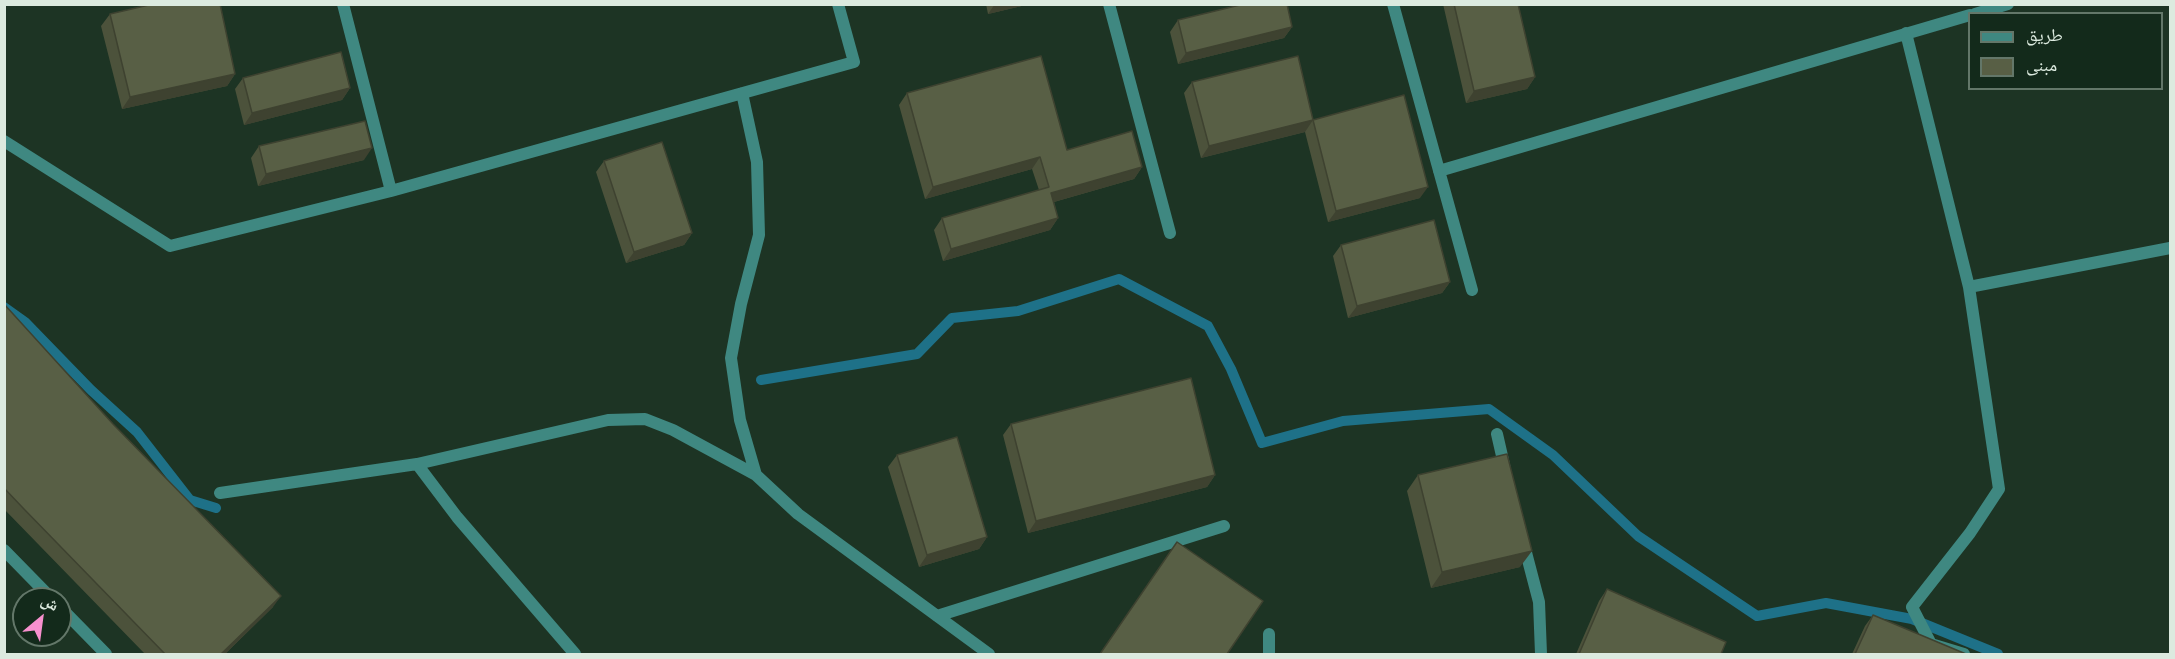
<!DOCTYPE html>
<meta charset="utf-8">
<style>
body{margin:0}
#map{position:relative;width:2175px;height:659px;overflow:hidden;background:#1d3424;font-family:Jost,"Noto Naskh Arabic",sans-serif}
canvas{display:block}
.frame{position:absolute;inset:0;border:6px solid #dceadf;pointer-events:none}
.legend{position:absolute;left:1968px;top:12px;width:195px;height:78px;box-sizing:border-box;background:#132a1b;border:2px solid #637769;margin:0;padding:8px 10px;list-style:none;font-size:18px;color:#dceadf}
.legend li{display:flex;align-items:center;gap:12px;height:30px}
.legend b{width:30px;border:2px solid #637769}
.north{position:absolute;left:12px;top:587px;width:60px;height:60px;box-sizing:border-box;background:#132a1b;border:2px solid #637769;border-radius:50%;rotate:29deg;font-size:16px;font-weight:700;line-height:24px;text-align:center;color:#dceadf}
.north::after{content:'';display:block;margin:auto;width:21px;height:27px;background:#f790ce;clip-path:polygon(50% 0,100% 100%,50% 72%,0 100%)}
</style>
<div id="map">
<canvas width="2175" height="659"></canvas>
<div class="frame"></div>
<ul class="legend">
<li><b style="height:8px;background:#3f8881"></b>طريق</li>
<li><b style="height:16px;background:#585f45"></b>مبنى</li>
</ul>
<div class="north">ش</div>
</div>
<script>
const ctx = document.querySelector('canvas').getContext('2d');
ctx.lineJoin = 'round';
const shape = rows => new Path2D(rows.map(r => 'M' + r).join(''));
function trace(path, color, width, dash) { ctx.strokeStyle = color; ctx.lineWidth = width; ctx.lineCap = dash ? 'butt' : 'round'; ctx.setLineDash(dash || []); ctx.stroke(path); }
function fillPath(path, color) { ctx.fillStyle = color; ctx.fill(path, 'evenodd'); }
trace(shape([
 [4,307,25,322,91,390,137,432,190,500,216,508],
 [761,380,917,354,952,318,1018,311,1119,279,1208,326,1231,369,1262,443,1343,421,1489,409,1553,455,1638,536,1757,616,1826,603,1912,619,1998,654]
]), '#1e7188', 10);
trace(shape([
 [343,4,391,191],
 [1109,4,1170,233],
 [1393,4,1472,290],
 [1975,14,2008,4],
 [1906,33,1969,287,1999,489,1970,533,1912,607,1931,644,1964,654],
 [742,93,757,162,759,235,741,304,731,358,740,420,756,475],
 [4,141,170,246,391,191,854,62,838,4],
 [1439,171,1970,15],
 [1969,287,2170,248],
 [1497,434,1505,469],
 [417,464,457,517,575,654],
 [220,493,417,464,608,420,645,419,673,430,756,475,798,514,989,654],
 [1523,541,1539,602,1541,654],
 [4,550,52,599],
 [60,607,106,654],
 [937,616,1224,526],
 [1269,654,1269,634]
]), '#3f8881', 12);
fillPath(shape([
 [986,4,1030,4,988,14],
 [1443,4,1518,4,1535,77,1527,89,1466,103],
 [110,14,235,74,227,86,122,109,101,26],
 [1178,20,1292,27,1284,38,1178,64,1170,32],
 [243,78,350,88,342,100,244,125,235,89],
 [1192,82,1313,120,1305,132,1201,158,1184,93],
 [907,93,1067,150,1142,167,1134,179,1054,202,1058,218,1050,230,943,261,934,230,942,218,1039,190,1032,169,925,199,899,105],
 [1313,120,1420,198,1328,222,1305,132],
 [259,146,364,160,258,186,251,158],
 [604,161,692,233,684,245,626,263,596,172],
 [1341,245,1450,282,1442,293,1348,318,1333,256],
 [4,304,113,424,273,607,225,654,145,654,4,509],
 [1011,424,1215,475,1207,487,1028,533,1003,435],
 [897,455,987,537,979,549,919,567,888,467],
 [1418,475,1520,567,1431,588,1407,491],
 [1607,589,1721,654,1576,654,1599,601],
 [1873,615,1966,654,1852,654,1865,626]
]), '#4c523b');
fillPath(shape([
 [995,4,1030,4,988,14],
 [1292,27,1284,38,1178,64,1186,53],
 [235,74,227,86,122,109,130,97],
 [1535,77,1527,89,1466,103,1474,91],
 [350,88,342,100,244,125,252,113],
 [1313,120,1305,132,1201,158,1209,146],
 [372,148,364,160,258,186,266,174],
 [1040,157,1032,169,925,199,933,187],
 [1142,167,1134,179,1043,205,1051,193],
 [1428,187,1420,198,1328,222,1336,211],
 [1058,218,1050,230,943,261,951,249],
 [692,233,684,245,626,263,634,252],
 [1450,282,1442,293,1348,318,1357,306],
 [1215,475,1207,487,1028,533,1036,521],
 [987,537,979,549,919,567,927,555],
 [1532,551,1520,567,1431,588,1442,572],
 [281,596,273,607,225,654,221,654]
]), '#3e4230');
const building = shape([
 [153,4,220,4,235,74,130,97,110,14,153,4],
 [1244,4,1287,4,1292,27,1186,53,1178,20,1244,4],
 [1454,4,1518,4,1535,77,1474,91,1454,4],
 [341,52,350,88,252,113,243,78,341,52],
 [1041,56,1067,150,1132,131,1142,167,1051,193,1058,218,951,249,942,218,1049,187,1040,157,933,187,907,93,1041,56],
 [1298,56,1313,120,1209,146,1192,82,1298,56],
 [1404,95,1428,187,1336,211,1313,120,1404,95],
 [365,121,372,148,266,174,259,146,365,121],
 [662,142,692,233,634,252,604,161,662,142],
 [1434,220,1450,282,1357,306,1341,245,1434,220],
 [4,304,113,424,281,596,221,654,165,654,23,508,4,488,4,304],
 [1191,378,1215,475,1036,521,1011,424,1191,378],
 [957,437,987,537,927,555,897,455,957,437],
 [1507,454,1532,551,1442,572,1418,475,1507,454],
 [1177,542,1263,601,1227,654,1100,654,1177,542],
 [1607,589,1726,642,1721,654,1579,654,1607,589],
 [1873,615,1966,654,1855,654,1873,615]
]);
fillPath(building, '#585f45');
trace(building, '#3e4230', 1.5);
</script>
